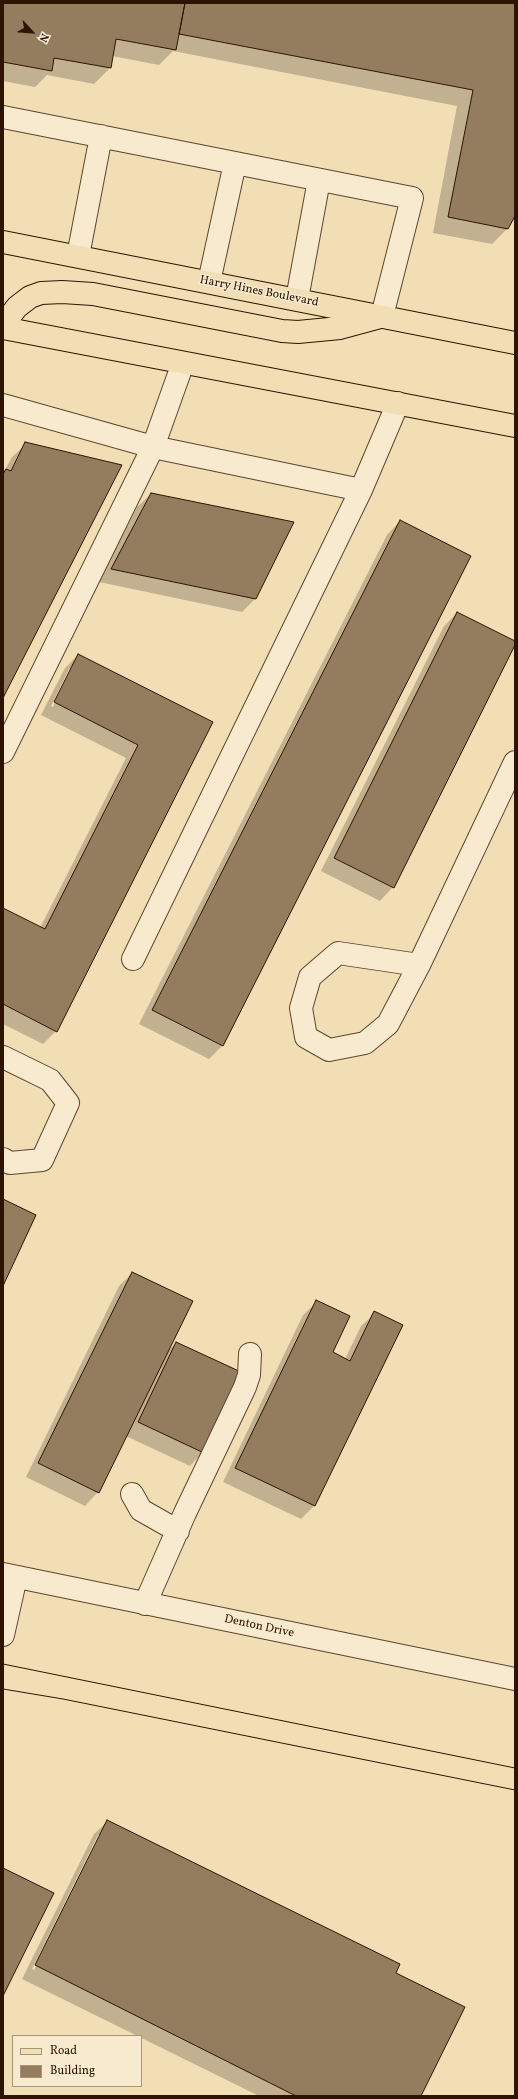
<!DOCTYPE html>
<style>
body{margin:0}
#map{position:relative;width:518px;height:2099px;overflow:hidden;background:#f2deb5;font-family:Vollkorn,serif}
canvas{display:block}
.frame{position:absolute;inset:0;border:4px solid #2d1400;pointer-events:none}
.legend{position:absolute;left:12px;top:2035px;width:130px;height:52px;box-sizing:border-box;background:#f7eacf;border:1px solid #a6947c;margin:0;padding:5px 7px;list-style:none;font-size:12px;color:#2d1400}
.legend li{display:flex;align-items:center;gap:8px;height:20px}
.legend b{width:20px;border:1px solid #a6947c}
.north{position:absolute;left:12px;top:12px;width:40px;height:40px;-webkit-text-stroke:3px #f7eacf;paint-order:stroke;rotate:116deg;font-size:11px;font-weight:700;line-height:16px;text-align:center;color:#2d1400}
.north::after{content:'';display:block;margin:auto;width:14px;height:18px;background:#2d1400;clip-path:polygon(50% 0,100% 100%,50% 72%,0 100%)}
</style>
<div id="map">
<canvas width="518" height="2099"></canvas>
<div class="frame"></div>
<ul class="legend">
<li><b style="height:5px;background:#f2deb5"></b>Road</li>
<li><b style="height:11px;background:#937d5e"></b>Building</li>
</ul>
<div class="north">N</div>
</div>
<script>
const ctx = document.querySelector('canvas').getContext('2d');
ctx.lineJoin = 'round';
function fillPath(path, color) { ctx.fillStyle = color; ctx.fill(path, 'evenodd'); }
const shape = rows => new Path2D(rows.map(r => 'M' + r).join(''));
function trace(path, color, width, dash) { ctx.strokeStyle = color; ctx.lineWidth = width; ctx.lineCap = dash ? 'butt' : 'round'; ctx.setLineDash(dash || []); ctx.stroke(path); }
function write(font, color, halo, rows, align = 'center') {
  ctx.font = font + ' Vollkorn,serif'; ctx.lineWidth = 3; ctx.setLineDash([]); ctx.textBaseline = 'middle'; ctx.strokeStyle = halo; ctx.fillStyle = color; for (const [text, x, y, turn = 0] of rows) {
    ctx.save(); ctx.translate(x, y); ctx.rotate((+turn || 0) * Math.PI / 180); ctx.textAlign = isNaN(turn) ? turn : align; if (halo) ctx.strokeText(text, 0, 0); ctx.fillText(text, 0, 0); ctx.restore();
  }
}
fillPath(shape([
 [3,3,515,3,515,214,508,228,492,244,433,233,457,106,173,51,159,65,112,56,110,68,94,84,47,75,35,87,3,81],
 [26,444,3,696,3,473,12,457],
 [151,494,256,598,242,612,99,582,137,507],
 [400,521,470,557,222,1046,209,1059,139,1024,387,535],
 [457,613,515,643,393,887,380,901,321,871,444,626],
 [78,655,212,722,56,1031,43,1044,3,1024,3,909,40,928,126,758,41,715,65,668],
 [69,669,71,669,53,707,51,706],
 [132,1273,168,1351,176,1343,203,1452,190,1466,126,1436,98,1492,85,1506,26,1477,119,1286],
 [317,1302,331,1352,345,1359,361,1326,375,1313,401,1326,314,1506,301,1519,223,1482,303,1315],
 [108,1821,394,1973,420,2096,259,2096,22,1979,94,1834],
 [98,1835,101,1835,34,1970,32,1969]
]), '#0003');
const building = shape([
 [3,3,185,3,176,50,116,39,111,68,54,58,52,71,3,62,3,3],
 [185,3,515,3,515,216,508,229,448,217,473,90,179,34,185,3],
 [25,442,122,465,3,698,3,474,6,469,11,471,25,442],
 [151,493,294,522,256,599,111,569,151,493],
 [400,520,471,556,223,1046,152,1010,400,520],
 [457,612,515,641,515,645,394,888,334,858,457,612],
 [78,654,213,722,57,1032,3,1004,3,908,45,929,138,745,54,702,78,654],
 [3,1199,36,1215,3,1286,3,1199],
 [132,1272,193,1301,99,1493,38,1463,132,1272],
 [316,1300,350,1316,333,1352,350,1361,374,1311,403,1325,315,1506,235,1468,316,1300],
 [176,1342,241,1372,204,1453,138,1422,176,1342],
 [107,1820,400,1964,396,1973,465,2007,421,2096,296,2096,35,1965,107,1820],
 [3,1868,54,1893,3,1996,3,1868]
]);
fillPath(building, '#937d5e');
trace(building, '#2d1400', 1);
const minor = shape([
 [3,117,412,198,382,316],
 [78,256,101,136],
 [209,282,235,163],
 [297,299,319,180],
 [3,405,153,447,361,490],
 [3,752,153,447,183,363],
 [133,959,361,490,398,403],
 [419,965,338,953,310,977,301,1008,306,1037,329,1050,365,1043,388,1024,419,965,515,762],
 [3,1057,50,1080,68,1103,42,1160,10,1163,3,1159],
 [132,1494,141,1510,178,1531],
 [3,1574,515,1679],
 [145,1604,185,1513,245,1387,249,1375,250,1354],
 [3,1635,16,1577]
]);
const major = shape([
 [3,242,515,343],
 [3,325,17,307,30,297,41,293,62,292,93,294,282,331,298,332,340,328,377,318],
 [3,328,515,426]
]);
trace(minor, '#5e462d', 24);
trace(major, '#2d1400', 24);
trace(minor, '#f7eacf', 22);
trace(major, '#f2deb5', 22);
trace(shape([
 [3,1664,515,1768],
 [3,1689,63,1699,515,1790]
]), '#2d1400', 1);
write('12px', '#2d1400', '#f7eacf', [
 ["Harry Hines Boulevard",259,292,11],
 ["Denton Drive",259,1627,12]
]);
</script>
